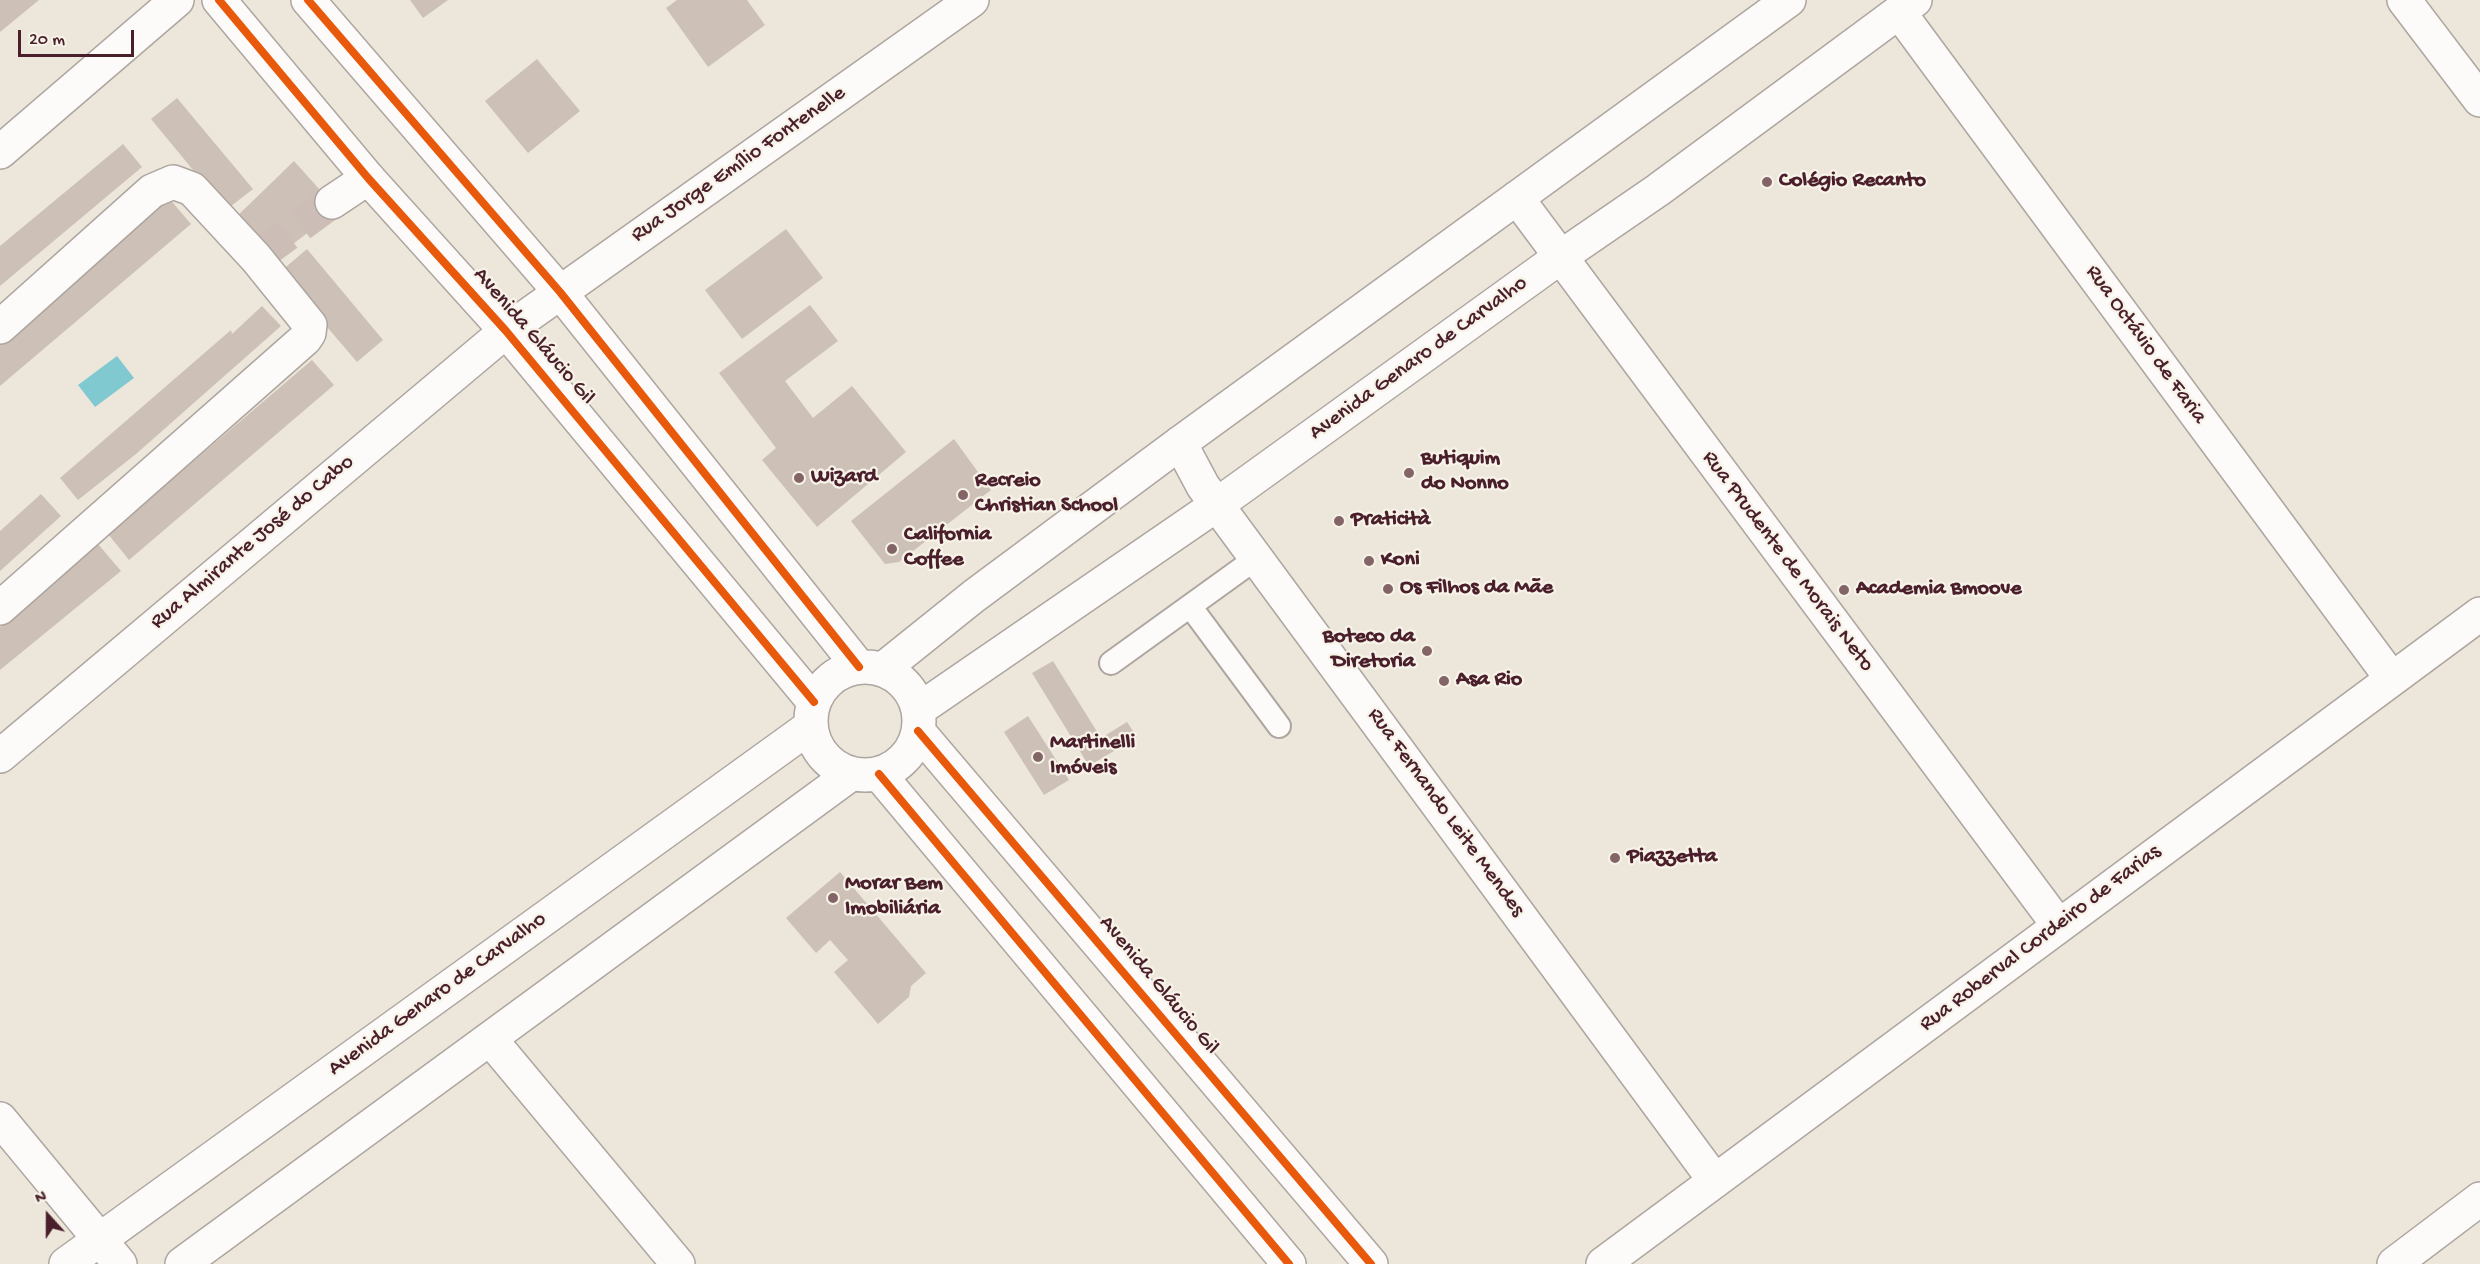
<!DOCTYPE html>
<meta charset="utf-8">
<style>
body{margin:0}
#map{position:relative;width:2480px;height:1264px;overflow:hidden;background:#ede6da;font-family:"Gochi Hand",sans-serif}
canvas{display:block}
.north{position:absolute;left:18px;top:1186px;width:60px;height:60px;-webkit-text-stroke:4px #f7f3e8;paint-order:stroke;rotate:339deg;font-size:16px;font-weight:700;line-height:24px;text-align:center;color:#4a1f2b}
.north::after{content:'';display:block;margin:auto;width:21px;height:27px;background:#4a1f2b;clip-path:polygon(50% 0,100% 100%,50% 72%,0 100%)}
.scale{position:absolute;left:18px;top:30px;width:116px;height:27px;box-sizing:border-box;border:3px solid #4a1f2b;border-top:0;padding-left:8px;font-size:18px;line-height:21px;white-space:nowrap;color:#4a1f2b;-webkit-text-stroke:4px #f7f3e8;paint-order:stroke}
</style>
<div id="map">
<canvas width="2480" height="1264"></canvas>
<div class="north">N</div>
<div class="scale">20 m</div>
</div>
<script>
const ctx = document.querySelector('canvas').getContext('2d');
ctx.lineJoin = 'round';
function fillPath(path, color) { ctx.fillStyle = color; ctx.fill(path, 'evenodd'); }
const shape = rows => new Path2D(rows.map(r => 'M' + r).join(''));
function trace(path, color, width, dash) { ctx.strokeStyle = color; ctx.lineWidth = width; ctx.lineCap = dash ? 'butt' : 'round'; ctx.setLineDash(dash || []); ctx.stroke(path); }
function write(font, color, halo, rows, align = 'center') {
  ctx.font = font + ' "Gochi Hand",sans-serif'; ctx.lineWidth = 4.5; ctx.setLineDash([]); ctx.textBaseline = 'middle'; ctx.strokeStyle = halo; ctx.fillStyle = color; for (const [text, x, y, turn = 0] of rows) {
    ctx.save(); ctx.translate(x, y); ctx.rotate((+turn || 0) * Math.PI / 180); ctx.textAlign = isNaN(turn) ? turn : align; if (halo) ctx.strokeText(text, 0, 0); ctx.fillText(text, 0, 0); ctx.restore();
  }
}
fillPath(shape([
 [117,356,134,378,95,407,78,385]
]), '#80c9d1');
fillPath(shape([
 [0,0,39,0,0,32],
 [410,0,448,0,423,18],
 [677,0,747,0,765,25,708,67,666,8],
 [537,59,580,111,528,153,485,101],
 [177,98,253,189,226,210,151,119],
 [123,144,142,167,0,286,0,246],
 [294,161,338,210,269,262,232,221],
 [168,197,191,224,0,386,0,345],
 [786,229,823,278,742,339,705,290],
 [307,249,383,340,357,362,280,272],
 [810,305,838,341,785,381,813,418,852,386,906,452,817,527,762,460,776,448,719,373],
 [262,306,281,326,136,454,78,500,60,478,231,330,232,334],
 [312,360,334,385,129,560,108,534],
 [954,439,991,490,899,562,885,564,851,521],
 [41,494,61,516,0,571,0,531],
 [98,544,121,571,0,670,0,627],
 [1053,661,1101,738,1127,722,1137,737,1089,766,1032,673],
 [1028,716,1069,780,1044,795,1004,732],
 [840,872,926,973,911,986,909,997,878,1024,834,972,848,960,830,940,816,953,786,918]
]), '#cdc1b7');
trace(shape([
 [261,254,332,202]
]), '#ccbeb7', 33, [33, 16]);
const service = shape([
 [1190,606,1279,726],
 [1111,663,1258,557]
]);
const minor = shape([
 [2404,0,2480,100],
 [1899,12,2392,679],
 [0,152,177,0],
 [1517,198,2059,926],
 [332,202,368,178],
 [0,327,152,191,173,182,192,189,256,258,310,325,309,333,305,339,0,608],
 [1180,443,1203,486,1715,1181],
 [0,756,506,331,972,0],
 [491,1040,678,1264],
 [0,1119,120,1264],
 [1603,1264,2480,614],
 [2394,1264,2480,1199]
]);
const tertiary = shape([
 [219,0,368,178,506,331,814,702],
 [308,0,560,292,859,667],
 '811 721a54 54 0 1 1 108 0a54 54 0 1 1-108 0Z',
 [883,669,974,596,1180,443,1789,0],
 [918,710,1218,504,1559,258,1658,190,1915,0],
 [918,731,1371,1264],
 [879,774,1289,1264],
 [66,1264,811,726],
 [182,1264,851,774]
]);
trace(service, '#aea5a0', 26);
trace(minor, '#aea5a0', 36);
trace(tertiary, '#aea5a0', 36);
trace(service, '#fcfbf9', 22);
trace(minor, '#fcfbf9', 33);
trace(tertiary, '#fcfbf9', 33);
trace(shape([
 [219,0,368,178,506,331,814,702],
 [308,0,560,292,859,667],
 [918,731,1371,1264],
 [879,774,1289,1264]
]), '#e8590c', 8);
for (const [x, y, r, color] of [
 [1767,182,6,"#836568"],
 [1409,473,6,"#836568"],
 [799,478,6,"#836568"],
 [963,495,6,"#836568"],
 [1339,521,6,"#836568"],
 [892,549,6,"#836568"],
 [1369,561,6,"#836568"],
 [1388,589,6,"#836568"],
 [1844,590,6,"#836568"],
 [1427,651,6,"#836568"],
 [1444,681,6,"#836568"],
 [1038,757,6,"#836568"],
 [1615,858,6,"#836568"],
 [833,898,6,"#836568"]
]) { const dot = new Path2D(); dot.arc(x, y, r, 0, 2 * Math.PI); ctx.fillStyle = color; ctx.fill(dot); trace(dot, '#f7f3e8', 2); }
write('22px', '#4a1f2b', '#f7f3e8', [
 ["Rua Jorge Emílio Fontenelle",739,165,-35],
 ["Avenida Gláucio Gil",533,337,49],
 ["Rua Octávio de Faria",2145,345,54],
 ["Avenida Genaro de Carvalho",1419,359,-36],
 ["Rua Almirante José do Cabo",253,543,-40],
 ["Rua Prudente de Morais Neto",1787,562,53],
 ["Rua Fernando Leite Mendes",1445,813,54],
 ["Rua Roberval Cordeiro de Farias",2041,939,-37],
 ["Avenida Gláucio Gil",1158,986,50],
 ["Avenida Genaro de Carvalho",438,995,-36]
]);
write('bold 22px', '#4a1f2b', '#f7f3e8', [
 ["Colégio Recanto",1779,182],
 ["Butiquim",1421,460],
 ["do Nonno",1421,485],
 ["Wizard",811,478],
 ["Recreio",975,482],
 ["Christian School",975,507],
 ["Praticità",1351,521],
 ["California",904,536],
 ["Coffee",904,561],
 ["Koni",1381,561],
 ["Os Filhos da Mãe",1400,589],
 ["Academia Bmoove",1856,590],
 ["Boteco da",1415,638,"right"],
 ["Diretoria",1415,663,"right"],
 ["Asa Rio",1456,681],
 ["Martinelli",1050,744],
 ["Imóveis",1050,769],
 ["Piazzetta",1627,858],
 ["Morar Bem",845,885],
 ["Imobiliária",845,910]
], 'left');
</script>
